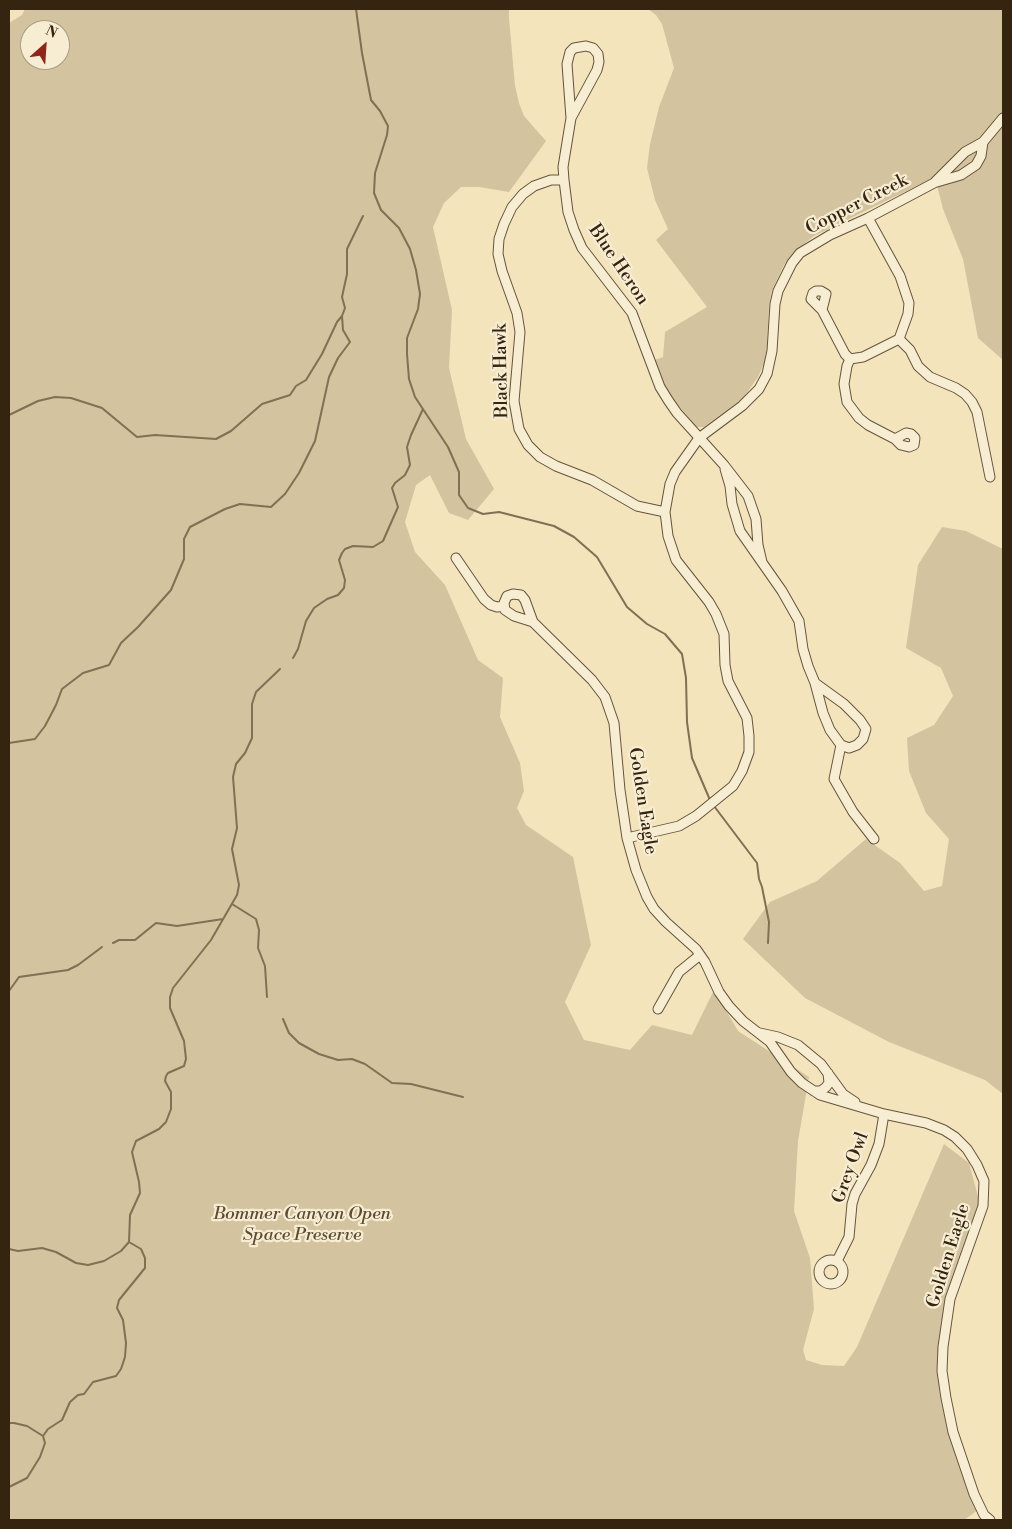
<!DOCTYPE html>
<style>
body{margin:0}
#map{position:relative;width:1012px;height:1529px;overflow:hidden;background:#f3e4bc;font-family:"Libre Bodoni",serif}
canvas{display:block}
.frame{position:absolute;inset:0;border:10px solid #342410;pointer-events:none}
.north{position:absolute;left:20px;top:20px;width:50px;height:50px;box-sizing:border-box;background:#f7edd3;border:1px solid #a99d85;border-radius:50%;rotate:26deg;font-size:14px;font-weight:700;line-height:20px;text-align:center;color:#342410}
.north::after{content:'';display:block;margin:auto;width:18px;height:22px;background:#8f2418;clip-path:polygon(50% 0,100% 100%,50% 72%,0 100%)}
</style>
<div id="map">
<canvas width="1012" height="1529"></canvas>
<div class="frame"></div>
<div class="north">N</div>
</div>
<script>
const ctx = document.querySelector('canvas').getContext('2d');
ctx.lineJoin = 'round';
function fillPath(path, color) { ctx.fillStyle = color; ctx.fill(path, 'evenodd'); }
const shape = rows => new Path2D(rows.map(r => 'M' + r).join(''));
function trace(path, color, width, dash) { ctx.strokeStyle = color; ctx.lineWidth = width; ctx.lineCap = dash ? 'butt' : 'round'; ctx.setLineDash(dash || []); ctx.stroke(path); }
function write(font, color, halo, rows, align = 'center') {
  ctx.font = font + ' "Libre Bodoni",serif'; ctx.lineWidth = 4.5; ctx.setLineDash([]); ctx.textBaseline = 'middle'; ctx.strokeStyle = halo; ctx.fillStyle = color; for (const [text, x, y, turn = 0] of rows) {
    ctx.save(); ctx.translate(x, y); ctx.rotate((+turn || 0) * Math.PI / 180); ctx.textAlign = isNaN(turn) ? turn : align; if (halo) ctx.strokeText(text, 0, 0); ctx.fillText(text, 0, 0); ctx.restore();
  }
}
fillPath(shape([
 [25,9,509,9,509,18,515,86,519,103,524,116,546,141,509,192,479,187,461,187,444,203,433,227,452,310,449,368,466,439,494,489,468,520,449,513,430,475,416,485,405,522,415,552,445,585,478,660,503,678,500,717,520,763,524,791,517,808,526,825,573,857,591,945,565,1002,584,1040,630,1050,652,1025,692,1035,714,990,738,1031,809,1077,798,1141,794,1211,810,1258,814,1309,803,1350,806,1360,822,1365,844,1366,857,1347,944,1144,969,1163,980,1204,941,1336,947,1405,978,1510,964,1520,9,1520,9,23,22,15],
 [30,30,60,30,60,60,30,60],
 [648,9,1003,9,1003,360,978,338,963,259,943,209,935,177,814,236,794,252,784,265,772,290,769,305,767,346,765,361,758,377,743,398,704,427,696,427,671,396,660,375,655,360,663,357,665,332,707,307,656,240,668,229,655,200,647,168,650,144,659,107,674,68,662,24,656,15],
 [942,527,966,531,1003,549,1003,1094,985,1080,889,1042,805,998,743,939,770,902,817,881,866,839,900,863,924,891,942,886,949,839,926,813,909,771,907,738,934,725,953,696,941,668,906,648,918,565]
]), '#d3c39f');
trace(shape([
 [356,9,362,53,371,100,380,111,388,126,387,135,375,173,374,193,381,210,399,228,410,249,416,270,420,294,418,309,407,338,407,354,409,379,415,397,448,447,459,472,459,495,468,508,483,514,499,512,554,526,574,537,597,557,627,607,647,624,665,634,682,654,686,678,687,722,692,758,710,800],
 [9,415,38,401,55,397,71,398,102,408,137,437,155,435,216,439,231,431,262,404,290,395,296,386,306,380,322,354,337,322,342,316,345,308,342,297,347,274,347,249,363,216],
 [293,658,298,649,306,621,314,608,327,599,338,595,344,588,345,580,339,560,342,553,345,549,353,546,373,547,383,541,398,507,392,488,395,483,405,475,410,465,407,447,411,435,423,409],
 [9,743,35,739,45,726,56,705,62,689,83,673,109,665,121,643,138,627,171,590,184,559,184,539,190,527,225,509,240,504,271,507,285,494,299,473,315,441,329,377,338,358,350,342,343,330,342,316],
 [714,806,757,863,759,879,762,887,769,922,768,943],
 [232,904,256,919,259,930,258,948,265,966,267,997],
 [113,943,119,940,135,940,156,923,177,926,223,919],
 [9,991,19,977,68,970,78,965,102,947],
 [283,1019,289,1033,299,1043,319,1054,338,1060,352,1059,365,1064,392,1083,411,1084,463,1097],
 [9,1249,18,1251,42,1248,56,1252,76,1263,88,1265,104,1261,121,1251,129,1242,130,1215,140,1193,139,1182,132,1152,136,1141,159,1129,166,1122,171,1109,171,1092,165,1081,166,1076,168,1073,184,1066,186,1059,184,1041,170,1008,170,997,173,988,211,940,237,895,239,885,232,849,237,828,233,777,236,764,245,753,252,738,252,704,256,692,280,669],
 [9,1423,14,1423,27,1426,43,1436],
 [9,1487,27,1478,40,1457,45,1443,43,1436,48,1429,62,1420,70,1402,78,1395,84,1394,93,1382,116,1376,121,1369,125,1357,126,1343,123,1320,117,1308,119,1300,145,1268,145,1258,141,1249,129,1242]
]), '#807054', 2);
const minor = shape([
 [571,118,597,70,599,62,598,54,593,48,586,46,574,48,570,52,567,64,571,118,563,167,564,180,568,212,574,230,582,248,632,313,660,387,668,400,677,413,724,465,748,496,756,519,758,545,762,562],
 [564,180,551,180,534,186,523,194,512,207,504,224,499,239,498,254,502,271,517,313,520,332,514,401,519,429,528,445,540,457,556,466,592,480,637,506,665,512],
 [937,182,961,175,976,165,981,156,983,142],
 [822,310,826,294,821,291,816,291,813,293,811,299,822,310,845,354,850,359],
 [899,339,910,350,918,366,930,377,956,388,965,394,972,402,977,412,990,477],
 [850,359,863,357,899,339,908,314,909,303,900,276,868,218],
 [850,359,847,366,844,384,847,402,859,418,868,425,895,439,901,445,909,447,914,445,915,438,911,434,906,433,895,439],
 [725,469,730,486,732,504,740,531,782,591,799,621,803,649,808,666,815,683,823,713,830,730,841,745,849,748,857,745,863,739,866,729,860,720,844,704,815,683],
 [456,558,484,599,491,605,497,607,504,606],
 [533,622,514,616,505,610,504,603,507,596,513,594,521,595,525,600,533,622,592,680,605,697,614,723,620,790,627,838,636,870,647,897,654,909,666,922,696,949,705,962,719,992,729,1006,743,1021,770,1042,791,1072,802,1083,820,1095,884,1114,926,1123,944,1130,955,1137,967,1149,977,1165,984,1181,983,1206,950,1299,943,1347,942,1371,946,1398,953,1432,974,1494,984,1515,990,1520],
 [841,745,834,779,853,812,874,839],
 [627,838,679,826,696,816,733,786,742,771,749,752,749,736,747,718,728,681,725,665,724,634,716,614,709,602,676,560,668,536,665,512,670,484,675,472,699,438,742,406,759,389,767,374,772,351,775,304,778,291,792,263,800,253,830,235,868,218,934,183,965,152,983,142,1003,118],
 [658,1009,679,972,700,955],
 [760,1033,778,1037,798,1045,821,1064,843,1094,855,1102],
 [814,1091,821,1091,826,1087,829,1083,828,1073],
 '819 1272a12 12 0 1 1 24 0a12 12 0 1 1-24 0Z',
 [837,1261,849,1237,852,1204,855,1194,871,1165,879,1144,884,1114]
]);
trace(minor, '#64543b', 11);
trace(minor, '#f7edd3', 9);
write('18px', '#342410', '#f7edd3', [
 ["Copper Creek",857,205,-27],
 ["Blue Heron",618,265,56],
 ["Black Hawk",502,371,-91],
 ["Golden Eagle",642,801,81],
 ["Grey Owl",851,1168,-70],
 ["Golden Eagle",949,1256,-73]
]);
write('italic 18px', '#5c4c34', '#f7edd3', [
 ["Bommer Canyon Open",302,1215],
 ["Space Preserve",302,1236]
]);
</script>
